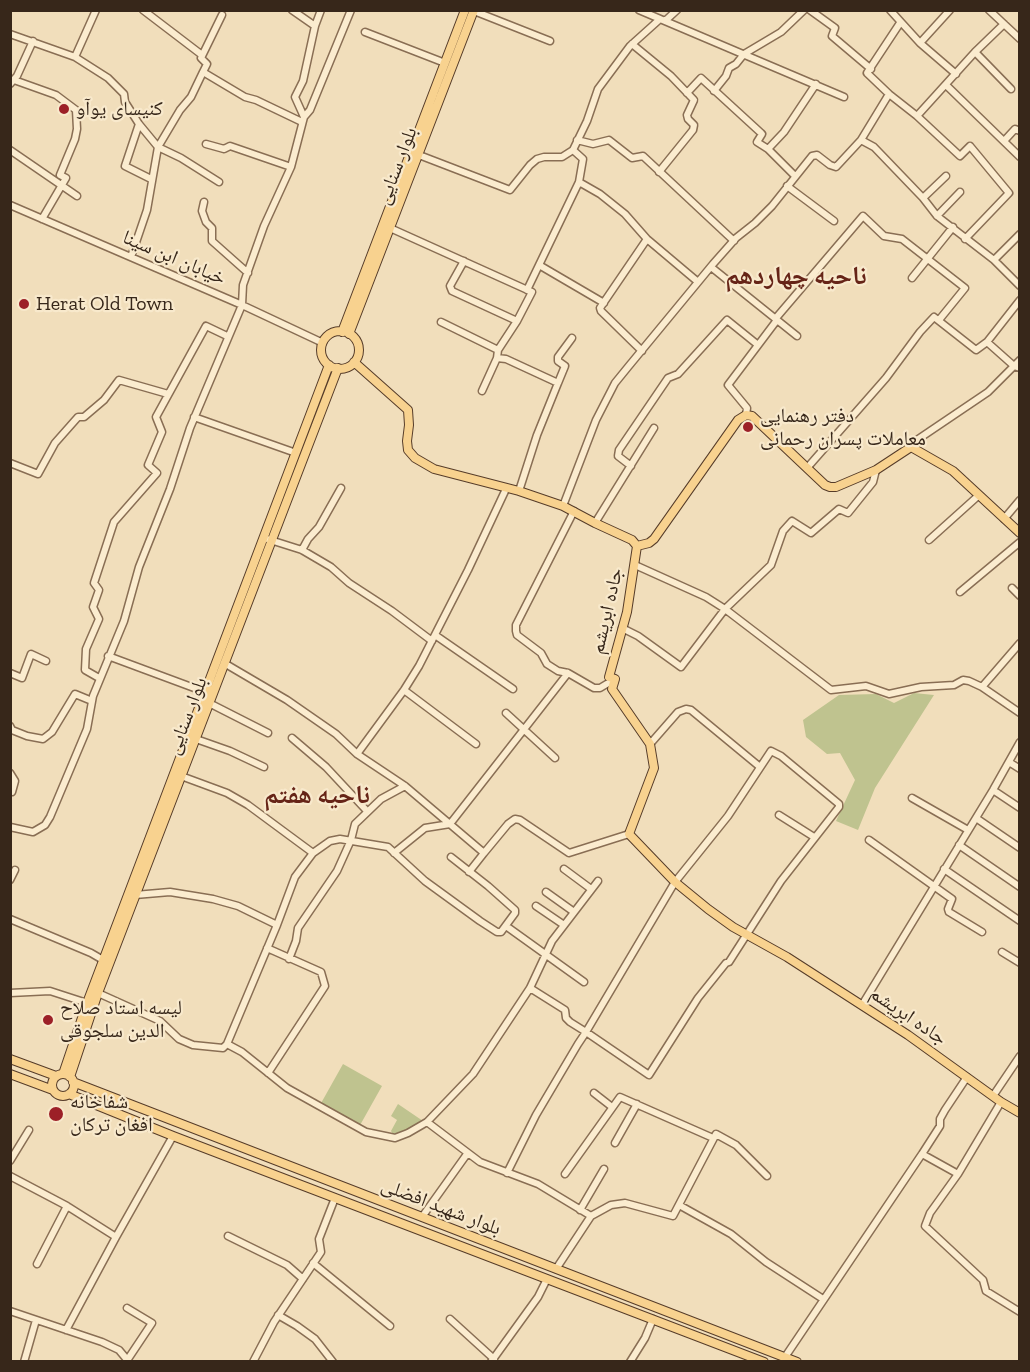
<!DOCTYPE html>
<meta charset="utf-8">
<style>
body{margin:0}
#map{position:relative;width:1030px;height:1372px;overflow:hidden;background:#f1debb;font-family:"Zilla Slab",serif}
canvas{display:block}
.frame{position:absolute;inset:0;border:12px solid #37271a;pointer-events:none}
</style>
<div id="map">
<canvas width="1030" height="1372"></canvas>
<div class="frame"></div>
</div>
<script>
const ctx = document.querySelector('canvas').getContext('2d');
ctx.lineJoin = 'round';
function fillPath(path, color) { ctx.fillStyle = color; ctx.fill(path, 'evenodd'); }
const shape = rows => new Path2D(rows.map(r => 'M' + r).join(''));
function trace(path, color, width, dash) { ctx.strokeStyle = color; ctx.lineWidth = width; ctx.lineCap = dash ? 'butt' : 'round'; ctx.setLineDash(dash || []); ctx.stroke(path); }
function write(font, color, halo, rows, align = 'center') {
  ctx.font = font + ' "Zilla Slab","Noto Naskh Arabic",serif'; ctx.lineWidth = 4.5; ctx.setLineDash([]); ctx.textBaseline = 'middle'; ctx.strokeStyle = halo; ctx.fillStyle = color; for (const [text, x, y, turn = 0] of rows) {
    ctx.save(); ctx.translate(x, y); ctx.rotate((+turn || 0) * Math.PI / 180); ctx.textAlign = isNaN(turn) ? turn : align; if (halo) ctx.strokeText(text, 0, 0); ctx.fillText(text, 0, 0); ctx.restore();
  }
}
fillPath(shape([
 [914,693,934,695,875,788,858,830,836,821,855,780,840,753,827,754,806,737,803,720,839,695,876,694,894,703],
 [343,1064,382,1086,359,1127,320,1105],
 [398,1104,423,1121,394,1136,391,1131,397,1120,391,1116]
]), '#bfc38f');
const minor = shape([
 [143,10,202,55],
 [292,10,315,26],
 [639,10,844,97],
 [810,10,835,28,832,36,871,69],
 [890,10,920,43,956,74],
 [989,10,1020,39],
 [474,11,550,41],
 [222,15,201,58,207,64,203,72,245,97,256,100,302,122],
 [665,21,677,10],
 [365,32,445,63],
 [10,34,75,57,108,78,124,94,125,102,139,124,158,147,181,158,219,182],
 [920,43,950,10],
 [632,44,671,76,694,100,687,115,688,119,694,125,693,130,659,172],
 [975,52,1011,89],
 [75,57,96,10],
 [14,80,56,95,76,110,77,129,75,139,60,175,66,178,42,219],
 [10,84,17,76,33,41],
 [946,85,1020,157],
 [714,91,726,76,729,68,736,64,744,54,781,32,804,10],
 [687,93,701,78,761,133,762,134,757,142,768,149,795,176],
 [889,94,917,116,960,156,970,146,1009,193,965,239],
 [917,116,975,52,1004,24],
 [304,117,310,110,351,10],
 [139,124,125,166,151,179],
 [577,140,593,144,609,140,632,158,643,156,734,241],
 [861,140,874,147,923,198,937,216,994,260,1020,286],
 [1004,141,1015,129,1020,131],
 [206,144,224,149,230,146,291,167],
 [768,149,784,132,816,84],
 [10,150,77,196],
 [419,155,510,190,530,165,537,159,544,157,562,157,573,150,587,121,598,89,630,46,660,19],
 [579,182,600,194,625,214,647,239,698,282],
 [787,186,834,221],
 [923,198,946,176],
 [204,202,202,211,206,222,212,228,212,241,248,273],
 [10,205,242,305,323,343],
 [937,216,960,192],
 [390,228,532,292,517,321,498,350,497,358,506,359,558,383,537,435,519,491],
 [131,257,147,210,158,147,180,110,191,97,203,72],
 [994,260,1020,234],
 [464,261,450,286,452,291,517,321],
 [539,265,604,303],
 [711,267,797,336],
 [912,278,953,227],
 [527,290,579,182,583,159,573,150],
 [776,318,863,216,884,236,902,239,965,288,939,320],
 [441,322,498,350],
 [642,351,601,311,600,308,647,239],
 [1020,360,1014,366,1020,368],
 [558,383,565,366,558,361,558,357,572,338],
 [482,391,497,358],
 [746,415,747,408,728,385,777,320],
 [194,417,296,453],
 [911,447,911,444,988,392,1014,366,987,342,1020,300],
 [10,463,38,474,55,443,78,417,84,417,104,400,119,380,168,394],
 [631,466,618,456,619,450,668,378,678,374,727,320,758,345],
 [807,468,886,378,920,332,934,317,976,350,987,342],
 [563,506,596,420,615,383,628,367,713,264,736,238,755,223,772,206,812,156,817,155,830,165,836,167,861,140,889,94,867,73,900,23],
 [574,511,516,625,516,631,517,635,541,653,547,664,558,671,568,673,594,688,600,688,615,679],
 [1004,519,1020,500],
 [595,523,654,428],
 [264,538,302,550,331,567,349,583,392,611,432,641],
 [929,540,978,496],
 [302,550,308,539,319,527,341,488],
 [635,565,706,597,725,609,831,690,866,686,889,694,921,687,954,685,963,680,969,681,982,687,1020,643],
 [1012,588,1020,596],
 [960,592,1020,542],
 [622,628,638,636,681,667,725,609,771,565,783,531,792,521,811,533,839,509,848,513,873,482,876,470],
 [435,635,513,689],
 [108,656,205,692],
 [224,663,287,700,336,734,357,754,405,786,484,853,508,824,515,819,520,820,569,853,629,834],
 [10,673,22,678,31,654,46,661],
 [99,678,85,670,86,649,99,619,93,607,99,590,94,583,114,522,157,473,148,465,162,432,156,417,206,326,227,336],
 [982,687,1020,713],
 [404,690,476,744],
 [209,703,268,733],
 [506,713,555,758],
 [10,726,12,730,27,736,43,739,52,732,75,694,92,701],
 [292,738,326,767,367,811],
 [196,739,230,751,264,767],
 [650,744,678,712,686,709,691,710,760,767],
 [357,754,404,690,419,666,468,570,506,489],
 [1009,762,1020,769],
 [10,773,15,781,12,792],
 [181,776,227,793,248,805,313,853],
 [993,790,1020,808],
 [912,798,968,830],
 [779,815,814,837],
 [976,818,1020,848],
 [10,827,33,832,45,825,50,817,87,729,93,696,124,621,139,567,170,489,190,428,242,305,243,285,264,226,291,167,304,117,295,97,303,81,315,26,321,10],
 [869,840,952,899,948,909,949,912,982,932],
 [959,845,1020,887],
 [394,853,425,828,450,824,568,673],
 [564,869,591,889],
 [944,869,1020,921],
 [469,872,484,853],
 [10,880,15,870],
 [546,892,574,912],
 [135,895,170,892,213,899,238,906,277,925],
 [536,906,564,925],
 [10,919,91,953,103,960],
 [506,926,584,982],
 [267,948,321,972,325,986,268,1073],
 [1002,952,1020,963],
 [289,959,296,941,298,928,337,871,351,840,355,824,381,799,405,786],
 [10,993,50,991,87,1003],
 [98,993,160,1021,179,1039,193,1045,223,1048,227,1044,277,925,295,877,313,853,330,841,340,839,388,847,425,881,480,921,497,932,501,932,515,913,515,910,488,886,451,857],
 [862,1005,993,790,1020,742],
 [227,1044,242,1052,287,1088,366,1132,395,1138,408,1133,427,1122,473,1074,530,988,552,941,598,881],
 [594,1093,612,1107],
 [993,1096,1020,1056],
 [1001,1102,958,1174,930,1213,925,1226,983,1280,986,1291,1020,1312],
 [427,1122,480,1162,538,1184,591,1216],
 [615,1143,637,1104],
 [922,1154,958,1174],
 [10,1161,29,1130],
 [507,1173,536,1115,578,1044,586,1032,675,882,728,816,771,751,781,756,839,804,839,807,781,881,729,962,726,963,698,998,649,1075,586,1032,570,1022,566,1018,565,1010,530,988],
 [565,1174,620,1097,713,1138],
 [10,1176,67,1206,116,1237],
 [679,1205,731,1234,766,1262,823,1299],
 [580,1210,604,1169],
 [422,1217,467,1154],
 [228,1236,287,1265,303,1279],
 [313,1263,390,1326],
 [37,1264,67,1206],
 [556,1269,591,1216,611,1205,625,1203,673,1216,716,1134,736,1145,767,1176],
 [127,1308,152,1323,128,1359],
 [10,1311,102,1342,119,1350,129,1362],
 [278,1315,297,1326,315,1339,333,1362],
 [450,1319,494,1359],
 [66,1330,116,1237,173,1136],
 [785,1357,922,1154,940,1126,940,1119,945,1110,967,1077],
 [24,1362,36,1320],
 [253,1362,274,1322,321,1252,319,1239,335,1198],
 [491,1362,538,1297,547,1279],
 [630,1362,645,1338,653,1319]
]);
const major = shape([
 '321 350a19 19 0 1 1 38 0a19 19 0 1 1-38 0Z',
 [342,332,465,10],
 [349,334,474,10],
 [354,362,408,410,409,425,407,441,408,450,415,458,434,469,519,491,563,506,595,523,632,540,637,546],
 [637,546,627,612,609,677,615,679,612,689,650,744,654,768,629,834,675,882,708,909,733,927,787,957,908,1035,1001,1102,1020,1113],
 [637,546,649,543,654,539,738,420,746,415,752,416,807,468,825,485,830,487,836,487,876,470,911,447,953,471,1020,533],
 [10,1059,56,1076],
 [10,1074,53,1090],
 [63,1074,87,1003,329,365],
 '52 1085a11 11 0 1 1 22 0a11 11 0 1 1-22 0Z',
 [70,1077,98,993,338,368],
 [73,1082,797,1362],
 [69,1094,173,1136,764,1362]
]);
trace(minor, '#896e54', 9);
trace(major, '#563c29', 10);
trace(minor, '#fbeccf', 6);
trace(major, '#f8d28f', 8);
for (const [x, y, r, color] of [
 [64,109,6,"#9c2027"],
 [24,304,6,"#9c2027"],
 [748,427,6,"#9c2027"],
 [48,1020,6,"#9c2027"],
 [56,1114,8,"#9c2027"]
]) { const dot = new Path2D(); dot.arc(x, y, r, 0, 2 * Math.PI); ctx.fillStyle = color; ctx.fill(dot); trace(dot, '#f8e9cc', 2); }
write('20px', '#37271a', '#f8e9cc', [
 ["کنیسای یوآو",76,109],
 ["Herat Old Town",36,304],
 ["دفتر رهنمایی",760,416],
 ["معاملات پسران رحمانی",760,439],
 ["لیسه استاد صلاح",60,1008],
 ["الدین سلجوقی",60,1031],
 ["شفاخانه",70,1102],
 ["افغان ترکان",70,1125]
], 'left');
write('20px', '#37271a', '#f8e9cc', [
 ["بلوار سنایی",397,166,-69],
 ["خیابان ابن سینا",174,258,23],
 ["جاده ابریشم",607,611,-77],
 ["بلوار سنایی",187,716,-69],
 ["جاده ابریشم",908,1016,34],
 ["بلوار شهید افضلی",441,1207,21]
]);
write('bold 26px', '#662417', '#f8e9cc', [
 ["ناحیه چهاردهم",796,277],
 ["ناحیه هفتم",317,796]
]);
</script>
